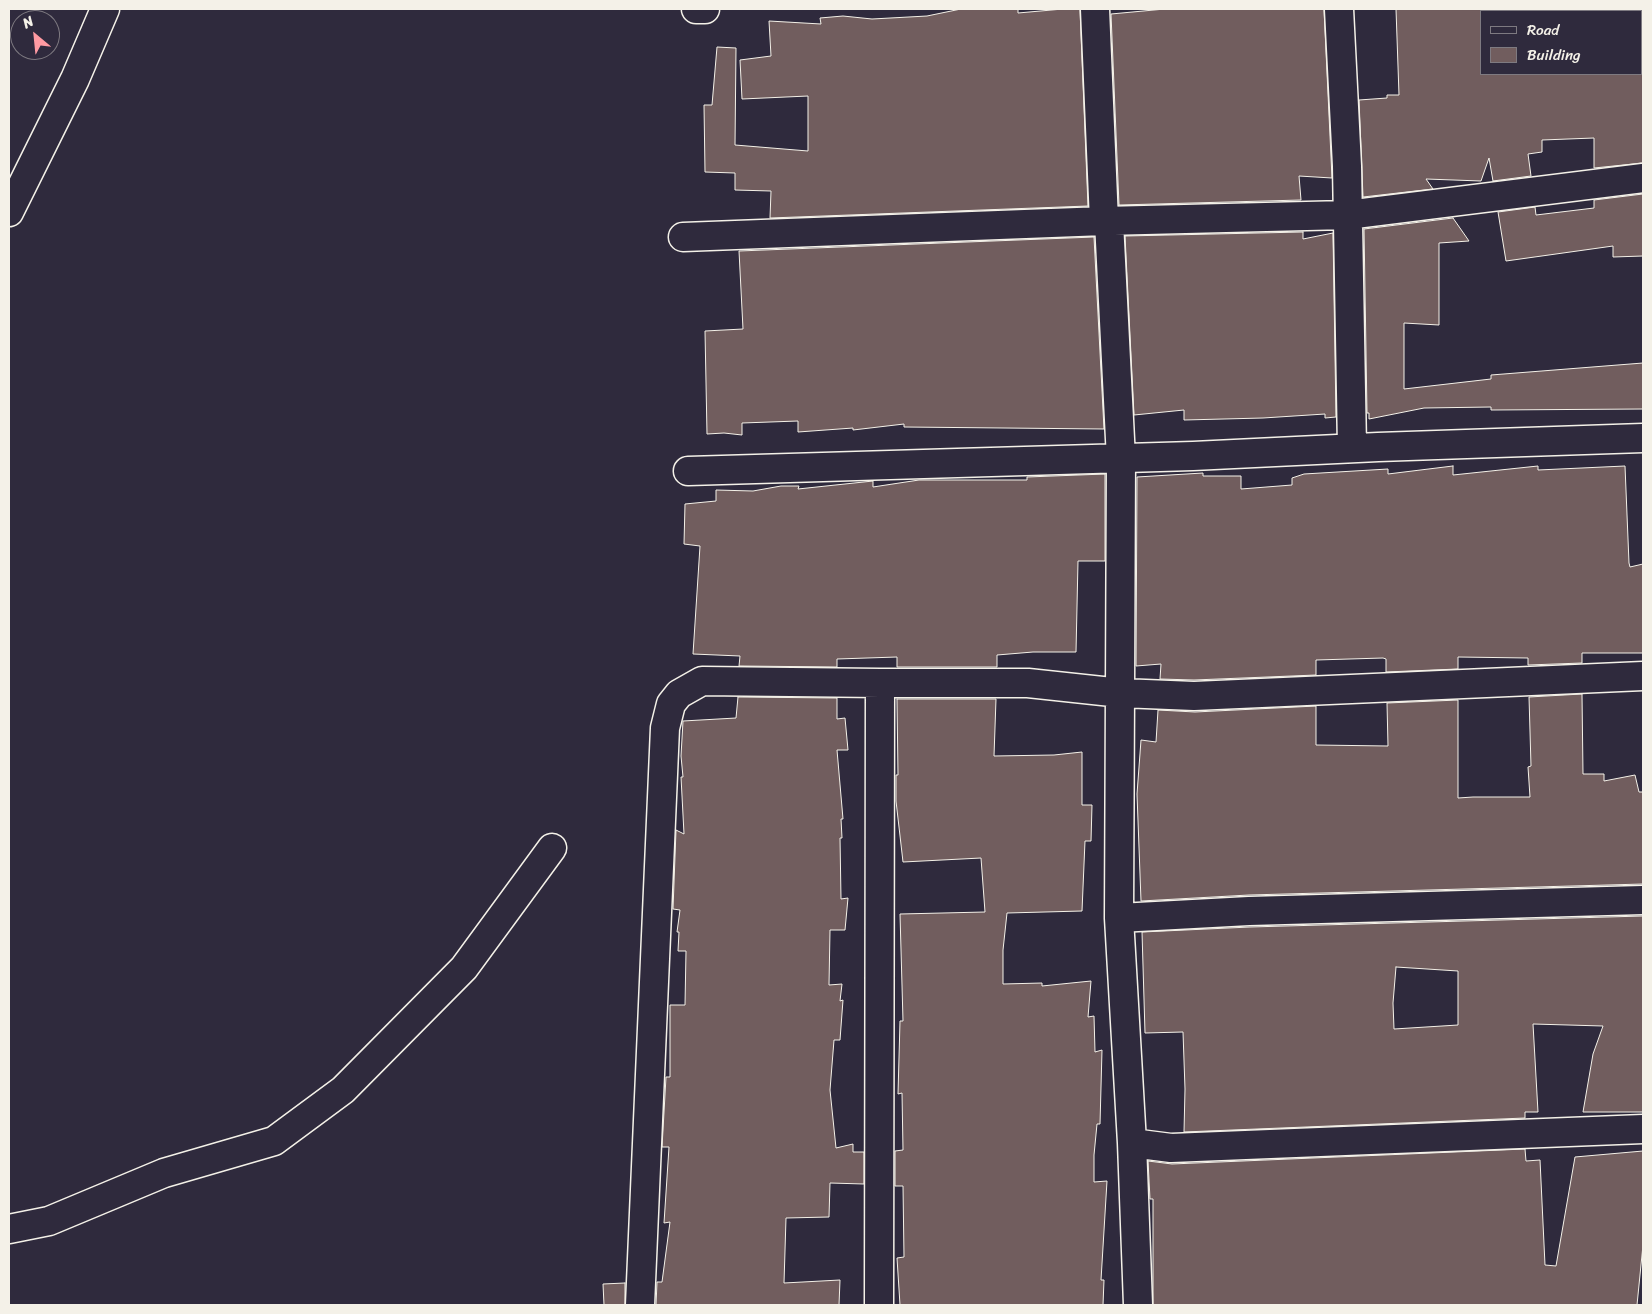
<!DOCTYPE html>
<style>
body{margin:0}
#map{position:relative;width:1652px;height:1314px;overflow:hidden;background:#2f2a3d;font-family:Sriracha,sans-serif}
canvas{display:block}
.frame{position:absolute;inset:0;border:10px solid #f4f1e8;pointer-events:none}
.legend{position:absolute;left:1480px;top:10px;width:162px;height:65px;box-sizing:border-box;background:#2f2a3d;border:1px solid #7e7a81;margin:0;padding:6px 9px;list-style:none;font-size:15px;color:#f4f1e8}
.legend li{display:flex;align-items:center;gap:10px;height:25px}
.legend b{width:25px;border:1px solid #7e7a81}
.north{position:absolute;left:10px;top:10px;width:50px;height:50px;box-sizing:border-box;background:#2f2a3d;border:1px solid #7e7a81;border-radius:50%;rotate:332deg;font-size:14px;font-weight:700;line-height:20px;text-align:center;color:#f4f1e8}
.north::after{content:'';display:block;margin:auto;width:18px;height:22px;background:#ff9aa2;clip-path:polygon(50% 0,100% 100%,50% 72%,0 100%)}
</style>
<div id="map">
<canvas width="1652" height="1314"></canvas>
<div class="frame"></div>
<ul class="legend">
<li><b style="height:6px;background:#2f2a3d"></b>Road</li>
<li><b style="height:14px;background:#715d5e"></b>Building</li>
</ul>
<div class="north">N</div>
</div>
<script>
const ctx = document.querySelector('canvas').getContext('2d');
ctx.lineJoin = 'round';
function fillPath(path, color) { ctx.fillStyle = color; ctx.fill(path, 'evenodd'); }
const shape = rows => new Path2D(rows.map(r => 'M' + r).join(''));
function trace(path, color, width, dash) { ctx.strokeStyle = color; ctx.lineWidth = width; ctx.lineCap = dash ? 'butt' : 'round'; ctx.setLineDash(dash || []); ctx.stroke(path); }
const building = shape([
 [961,9,1018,9,1018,13,1063,9,1080,9,1088,206,770,218,771,191,735,190,735,173,705,172,704,105,712,105,717,47,736,48,735,145,808,151,808,96,742,99,740,60,771,56,769,21,821,24,820,18,843,16,872,19,927,16,961,9],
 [1165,9,1324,9,1332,178,1299,176,1301,200,1119,205,1111,14,1165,9],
 [1396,9,1481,9,1481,74,1643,74,1643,163,1594,168,1594,138,1542,140,1542,152,1528,154,1531,176,1493,181,1489,158,1481,181,1426,179,1433,189,1363,197,1359,100,1387,98,1387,95,1399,95,1396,9],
 [1643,194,1643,256,1613,257,1613,246,1506,261,1498,212,1535,207,1536,215,1594,208,1594,200,1643,194],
 [1453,218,1469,241,1439,243,1439,325,1404,323,1404,389,1491,379,1491,375,1643,363,1643,409,1491,410,1491,407,1424,408,1369,419,1369,413,1367,413,1364,229,1453,218],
 [1303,232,1303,239,1333,233,1336,417,1325,418,1325,414,1263,418,1184,420,1184,410,1134,415,1125,236,1303,232],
 [1094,237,1104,429,904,427,904,424,853,430,853,428,798,432,798,421,742,423,742,435,724,433,707,434,705,331,743,329,739,251,1094,237],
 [1453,466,1453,475,1538,466,1538,470,1625,466,1629,563,1630,567,1643,564,1643,653,1582,653,1582,663,1528,665,1528,658,1458,657,1458,669,1386,672,1386,659,1383,658,1316,660,1316,675,1194,680,1160,679,1161,664,1136,666,1137,477,1203,473,1203,476,1241,476,1241,489,1292,485,1292,478,1304,474,1388,469,1388,474,1453,466],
 [1105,474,1105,561,1078,561,1076,652,1033,652,997,655,997,667,897,667,897,657,837,659,837,667,739,666,740,656,693,654,700,546,684,544,685,504,716,501,716,490,753,491,781,486,799,486,798,489,873,481,873,487,919,480,1027,480,1027,477,1105,474],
 [1582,694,1583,774,1604,774,1604,781,1635,775,1639,792,1643,792,1643,884,1249,895,1141,901,1137,794,1141,740,1156,742,1158,710,1195,712,1316,706,1316,745,1388,746,1387,703,1458,700,1458,798,1473,797,1530,797,1528,767,1531,766,1529,697,1582,694],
 [738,697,837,698,837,719,845,718,848,750,837,750,843,819,841,819,842,838,840,838,841,899,848,898,845,930,830,930,829,985,842,984,840,1001,843,1000,840,1040,834,1040,830,1090,836,1148,853,1144,853,1152,864,1152,864,1184,830,1183,829,1217,786,1218,784,1283,840,1280,839,1305,656,1305,657,1282,662,1282,670,1222,664,1223,669,1147,662,1147,666,1077,670,1077,670,1005,685,1005,686,951,678,951,679,932,677,932,680,910,673,909,676,830,684,834,681,777,683,777,681,756,683,721,736,718,738,697],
 [897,699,996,699,994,756,1054,755,1082,752,1082,805,1092,805,1091,841,1085,841,1082,911,1007,913,1003,950,1003,984,1042,983,1042,986,1091,981,1088,1017,1094,1016,1095,1052,1102,1050,1100,1124,1097,1124,1094,1155,1094,1182,1107,1181,1101,1280,1104,1280,1103,1305,900,1305,897,1258,904,1257,903,1186,895,1186,895,1151,903,1150,902,1093,898,1094,900,1021,903,1021,900,914,985,912,981,858,903,862,896,801,896,775,898,775,897,699],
 [1643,916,1643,1112,1583,1112,1593,1054,1603,1026,1533,1024,1538,1112,1525,1112,1525,1118,1184,1132,1185,1089,1183,1032,1145,1033,1142,932,1250,927,1643,916],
 [1396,967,1458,971,1458,1025,1394,1029,1393,1003,1396,967],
 [1525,1149,1526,1161,1540,1160,1545,1265,1556,1266,1575,1157,1643,1151,1643,1245,1637,1305,1153,1305,1153,1199,1150,1199,1148,1161,1172,1164,1525,1149],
 [625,1283,625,1305,604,1305,603,1284,625,1283]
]);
fillPath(building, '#715d5e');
trace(building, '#f4f1e8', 1);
const minor = shape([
 [696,9,705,9],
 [1095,9,1104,221],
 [1339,9,1347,166,1352,448],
 [9,212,75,79,105,9],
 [1109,222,1121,459,1119,918,1132,1143,1138,1305],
 [683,237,1104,221,1347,215,1643,178],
 [688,471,1193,456,1378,447,1643,438],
 [1119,918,1249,911,1643,900],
 [1132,1143,1171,1148,1643,1129],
 [9,1229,49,1221,164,1173,274,1141,343,1090,464,968,552,848],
 [640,1305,665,728,671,704,679,694,702,681,880,683,1028,683,1121,693,1194,696,1643,676],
 [879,1305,880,683]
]);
trace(minor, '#f4f1e8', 31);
trace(minor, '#2f2a3d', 28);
</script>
